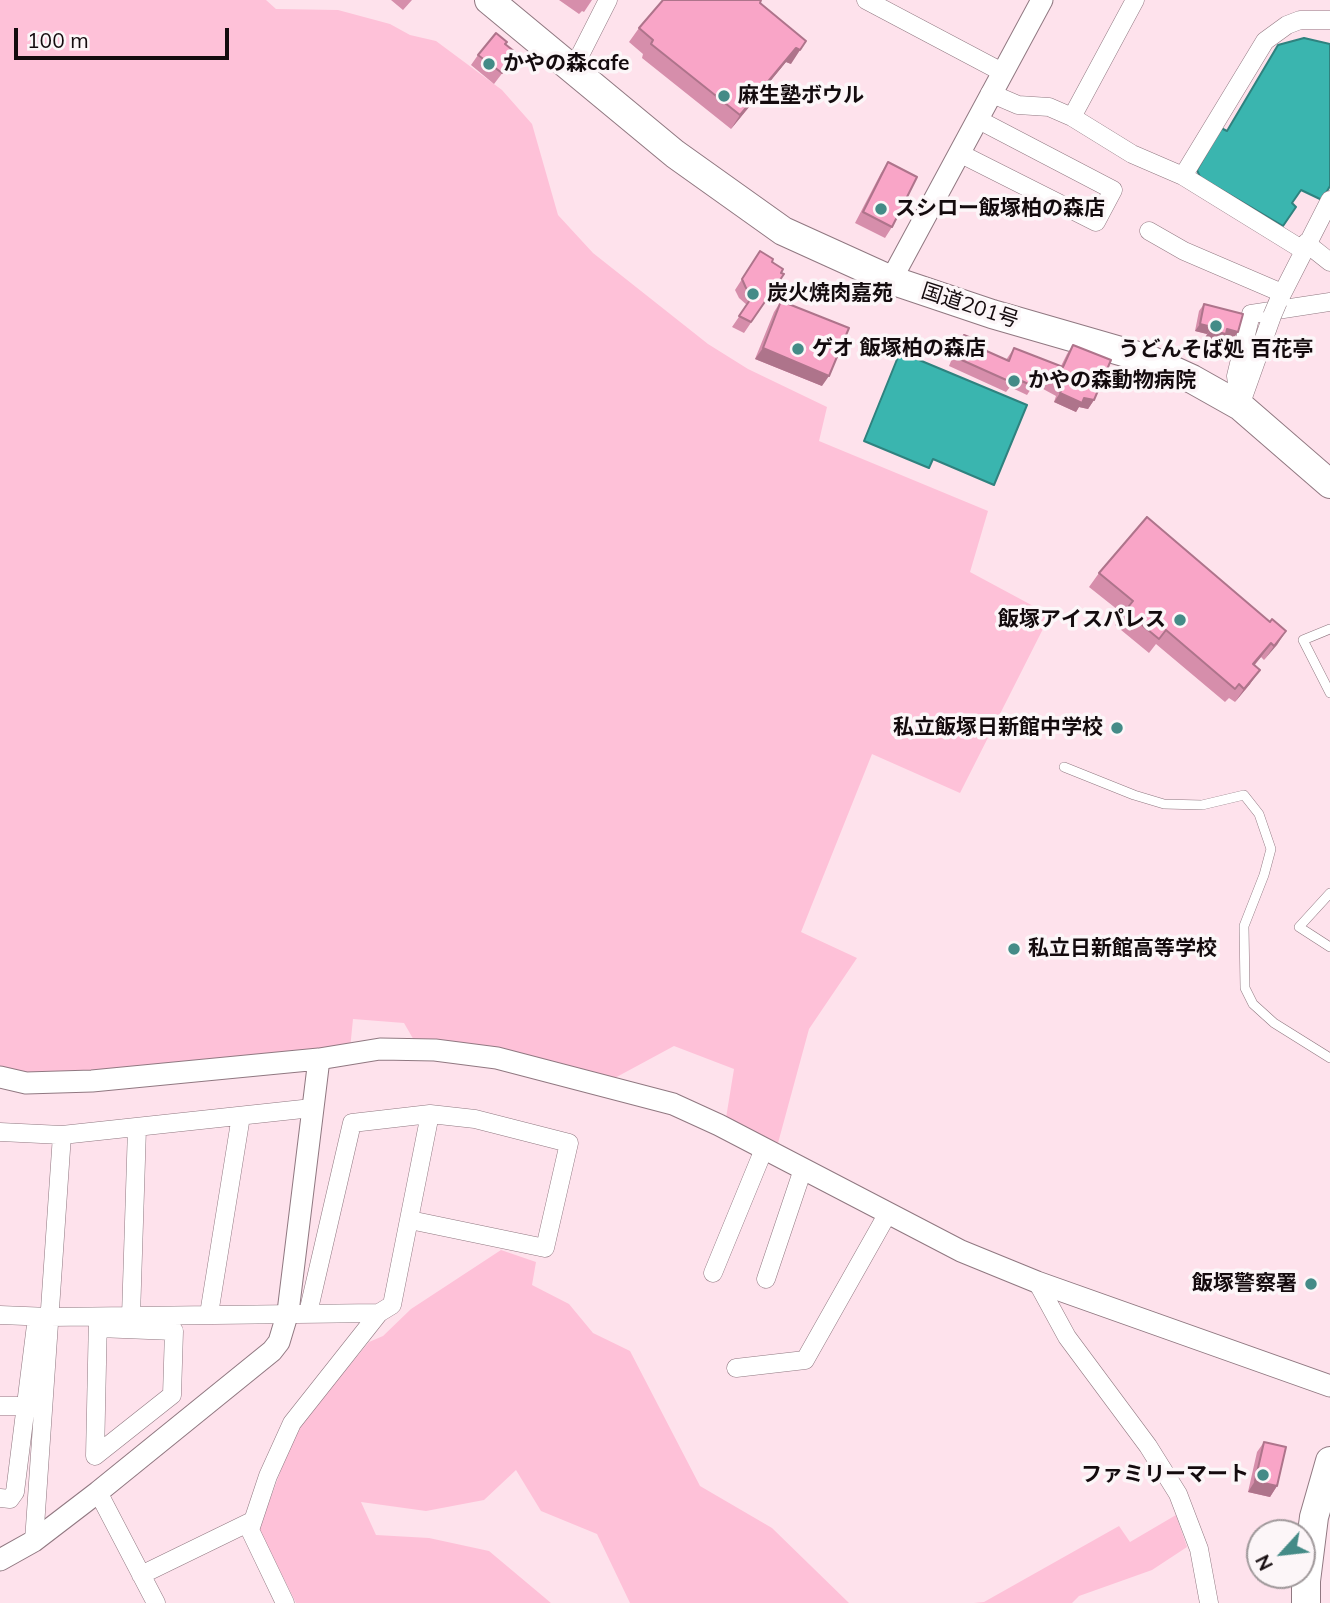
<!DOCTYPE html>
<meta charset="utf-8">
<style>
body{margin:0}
#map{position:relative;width:1330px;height:1603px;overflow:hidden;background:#fee2ec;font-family:Mulish,sans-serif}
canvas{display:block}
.north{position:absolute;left:1246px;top:1519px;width:70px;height:70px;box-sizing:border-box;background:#fcf6f8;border:2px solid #9f989a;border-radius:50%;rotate:243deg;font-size:19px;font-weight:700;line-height:28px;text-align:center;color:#140b0e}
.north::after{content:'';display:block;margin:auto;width:24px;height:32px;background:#448b87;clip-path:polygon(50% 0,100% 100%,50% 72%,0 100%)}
.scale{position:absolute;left:14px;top:28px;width:215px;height:32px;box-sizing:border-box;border:4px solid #140b0e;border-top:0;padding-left:9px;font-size:21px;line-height:24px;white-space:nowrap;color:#140b0e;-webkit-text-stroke:5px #fcf6f8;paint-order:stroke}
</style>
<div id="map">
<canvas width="1330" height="1603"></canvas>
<div class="north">N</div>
<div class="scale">100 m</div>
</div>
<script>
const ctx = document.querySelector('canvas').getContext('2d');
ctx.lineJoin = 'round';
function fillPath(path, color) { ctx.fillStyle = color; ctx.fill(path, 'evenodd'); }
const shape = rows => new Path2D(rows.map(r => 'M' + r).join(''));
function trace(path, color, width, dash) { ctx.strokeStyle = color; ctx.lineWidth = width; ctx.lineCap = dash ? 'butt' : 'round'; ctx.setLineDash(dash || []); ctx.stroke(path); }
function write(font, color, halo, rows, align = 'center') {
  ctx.font = font + ' Mulish,"Noto Sans JP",sans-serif'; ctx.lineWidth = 7; ctx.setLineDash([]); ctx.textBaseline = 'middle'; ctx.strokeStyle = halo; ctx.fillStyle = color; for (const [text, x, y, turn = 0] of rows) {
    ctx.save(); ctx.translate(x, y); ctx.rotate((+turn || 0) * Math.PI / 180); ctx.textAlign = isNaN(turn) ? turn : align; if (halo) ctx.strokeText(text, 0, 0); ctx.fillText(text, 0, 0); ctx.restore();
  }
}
fillPath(shape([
 [0,0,266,0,276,9,338,10,390,24,410,35,436,41,502,90,532,124,558,215,593,253,708,344,748,369,827,407,819,441,988,511,970,572,1050,615,960,793,872,754,801,932,857,958,809,1029,778,1143,726,1118,734,1069,674,1046,611,1080,415,1042,404,1023,353,1019,350,1049,66,1075,29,1076,0,1070],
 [501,1250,536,1262,532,1285,569,1304,593,1333,630,1351,700,1486,772,1528,849,1603,630,1603,597,1534,541,1511,516,1470,484,1500,426,1511,361,1502,376,1535,429,1538,489,1551,551,1603,296,1603,259,1529,296,1430,369,1342,383,1336,411,1309],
 [1176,1515,1187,1547,1152,1570,1079,1596,1072,1603,974,1603,984,1602,1119,1526,1130,1542]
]), '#fec1d8');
const water = shape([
 [1304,38,1330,44,1330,186,1322,200,1301,190,1292,203,1296,207,1283,226,1200,177,1197,170,1221,128,1227,131,1278,45,1304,38],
 [900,352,1027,405,994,485,933,459,929,468,864,441,900,352]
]);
fillPath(water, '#3ab5af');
trace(water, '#2f827f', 2);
const service = shape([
 [1330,629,1303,640,1330,693],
 [1064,767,1134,795,1164,804,1202,805,1244,795,1259,814,1271,849,1264,875,1244,926,1245,988,1253,1004,1274,1023,1330,1058],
 [1330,893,1299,927,1330,947]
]);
const minor = shape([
 [866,0,1002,72],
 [573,69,608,0],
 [990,93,1018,105,1049,107,1072,117,1132,154,1183,176,1303,250],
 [1072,117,1135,0],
 [959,153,1096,222,1113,190,977,119],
 [1183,176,1265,41,1287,25,1300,20,1330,20],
 [1149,231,1184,251,1282,293],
 [1306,243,1330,262],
 [1278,302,1330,200],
 [1241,403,1272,316],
 [1240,406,1236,376,1251,314,1330,302],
 [0,1132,62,1135,312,1108],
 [713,1273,764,1149],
 [766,1279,803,1169],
 [1037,1282,1067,1337,1148,1446,1178,1494,1199,1549,1209,1603],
 [308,1313,352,1123,430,1114,475,1119,569,1143,545,1248,410,1220],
 [209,1314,241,1116],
 [0,1315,50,1317,379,1313],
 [131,1316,137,1128],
 [98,1328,174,1331,172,1395,95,1456,98,1317],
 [736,1368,805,1360,888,1213],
 [0,1406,26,1406],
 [98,1492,156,1603],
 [0,1498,10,1499,15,1492,37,1317],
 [34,1541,62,1135],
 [141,1575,252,1521],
 [285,1603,250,1530,268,1476,292,1423,379,1313,392,1305,430,1114]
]);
const tertiary = shape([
 [891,280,1042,0],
 [0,1077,26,1083,92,1081,319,1059,380,1049,435,1050,497,1058,673,1104,719,1125,961,1251,1037,1282,1330,1386],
 [0,1560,34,1541,98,1492,272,1351,279,1342,288,1312,319,1059]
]);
const trunk = shape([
 [489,0,675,154,783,231,891,280,992,314,1148,359,1192,379,1240,406,1330,484],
 [1306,1603,1306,1581,1314,1517,1330,1461]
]);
trace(service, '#907881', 10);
trace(minor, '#907881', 19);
trace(tertiary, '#907881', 23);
trace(trunk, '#907881', 30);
trace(service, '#fff', 9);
trace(minor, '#fff', 18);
trace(tertiary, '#fff', 21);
trace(trunk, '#fff', 28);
const minorBridge = shape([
 [1272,316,1278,302]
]);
trace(minorBridge, '#907881', 19, []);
trace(minorBridge, '#fff', 18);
fillPath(shape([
 [391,0,412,0,403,10],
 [559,0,592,0,584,12,582,11,579,14],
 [760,3,791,64,786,62,731,129,642,58,643,54,629,42,639,28],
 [505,45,515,52,512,58,513,59,494,84,471,65,478,55],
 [888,162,892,227,885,238,855,223,881,173],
 [760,251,781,273,784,274,744,333,732,327,747,305,739,298,735,290],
 [781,301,822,386,755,359,774,312],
 [1204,304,1233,339,1223,337,1221,341,1205,338,1207,334,1195,331,1199,311],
 [964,335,973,345,1006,360,1014,348,1061,366,1067,354,1073,345,1094,400,1088,409,1079,407,1076,412,1054,402,1056,396,1034,384,1027,395,1010,387,1006,392,949,366,958,344],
 [1099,573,1270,622,1286,631,1264,660,1261,657,1254,666,1250,684,1235,702,1229,698,1225,702,1156,644,1149,653,1115,625,1123,614,1089,587],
 [1264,1442,1277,1486,1270,1497,1248,1492,1257,1452]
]), '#d68eab');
fillPath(shape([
 [806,41,791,64,786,62,731,129,740,115,796,48],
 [1200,324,1212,327,1207,334,1195,331],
 [1227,329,1238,332,1233,339,1223,337,1221,341,1205,338,1210,330],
 [763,348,829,376,822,386,755,359],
 [1060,393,1084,398,1094,400,1088,409,1079,407,1076,412,1054,402],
 [1286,631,1277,645,1264,660,1274,646],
 [1271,643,1261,657,1243,678,1253,664],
 [1260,670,1250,684,1235,702,1244,689],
 [1255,1481,1277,1486,1270,1497,1248,1492]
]), '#ae748b');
const building = shape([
 [663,0,761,0,760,3,806,41,800,50,796,48,740,115,651,44,653,40,639,28,663,0],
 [496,33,507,42,505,44,515,52,511,57,513,59,502,73,478,55,496,33],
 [888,162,917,177,892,227,863,212,888,162],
 [760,251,773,259,772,262,783,269,781,273,784,274,751,322,739,316,754,294,746,288,742,279,760,251],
 [781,301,849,328,829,376,763,348,781,301],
 [1204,304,1243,314,1238,332,1227,329,1226,334,1210,330,1212,327,1200,324,1204,304],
 [964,335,976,340,973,345,1009,361,1014,348,1063,367,1073,345,1111,360,1094,400,1084,398,1082,403,1060,393,1062,388,1038,374,1033,386,1015,378,1013,383,955,357,964,335],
 [1147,517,1270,622,1272,619,1286,631,1274,646,1271,643,1253,664,1260,670,1244,689,1239,684,1235,689,1166,630,1159,639,1125,611,1133,601,1099,573,1147,517],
 [1264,1442,1286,1447,1277,1486,1255,1481,1264,1442]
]);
fillPath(building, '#f9a5c7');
trace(building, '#ae748b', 2);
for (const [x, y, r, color] of [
 [489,64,7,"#448b87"],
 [724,96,7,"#448b87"],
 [881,209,7,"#448b87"],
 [753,294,7,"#448b87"],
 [1216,326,7,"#448b87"],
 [798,349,7,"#448b87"],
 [1014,381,7,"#448b87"],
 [1180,620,7,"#448b87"],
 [1117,728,7,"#448b87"],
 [1014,949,7,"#448b87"],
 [1311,1284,7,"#448b87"],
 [1263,1475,7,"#448b87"]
]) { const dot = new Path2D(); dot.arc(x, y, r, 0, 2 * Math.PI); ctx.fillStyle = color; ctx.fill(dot); trace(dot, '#fcf6f8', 2.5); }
write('bold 21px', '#140b0e', '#fcf6f8', [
 ["かやの森cafe",503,64],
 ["麻生塾ボウル",738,96],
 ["スシロー飯塚柏の森店",895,209],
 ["炭火焼肉嘉苑",767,294],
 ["ゲオ 飯塚柏の森店",812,349],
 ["うどんそば処 百花亭",1216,350,"center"],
 ["かやの森動物病院",1028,381],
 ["飯塚アイスパレス",1166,620,"right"],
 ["私立飯塚日新館中学校",1103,728,"right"],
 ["私立日新館高等学校",1028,949],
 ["飯塚警察署",1297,1284,"right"],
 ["ファミリーマート",1249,1475,"right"]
], 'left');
write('21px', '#140b0e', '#fcf6f8', [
 ["国道201号",970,306,18]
]);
</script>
